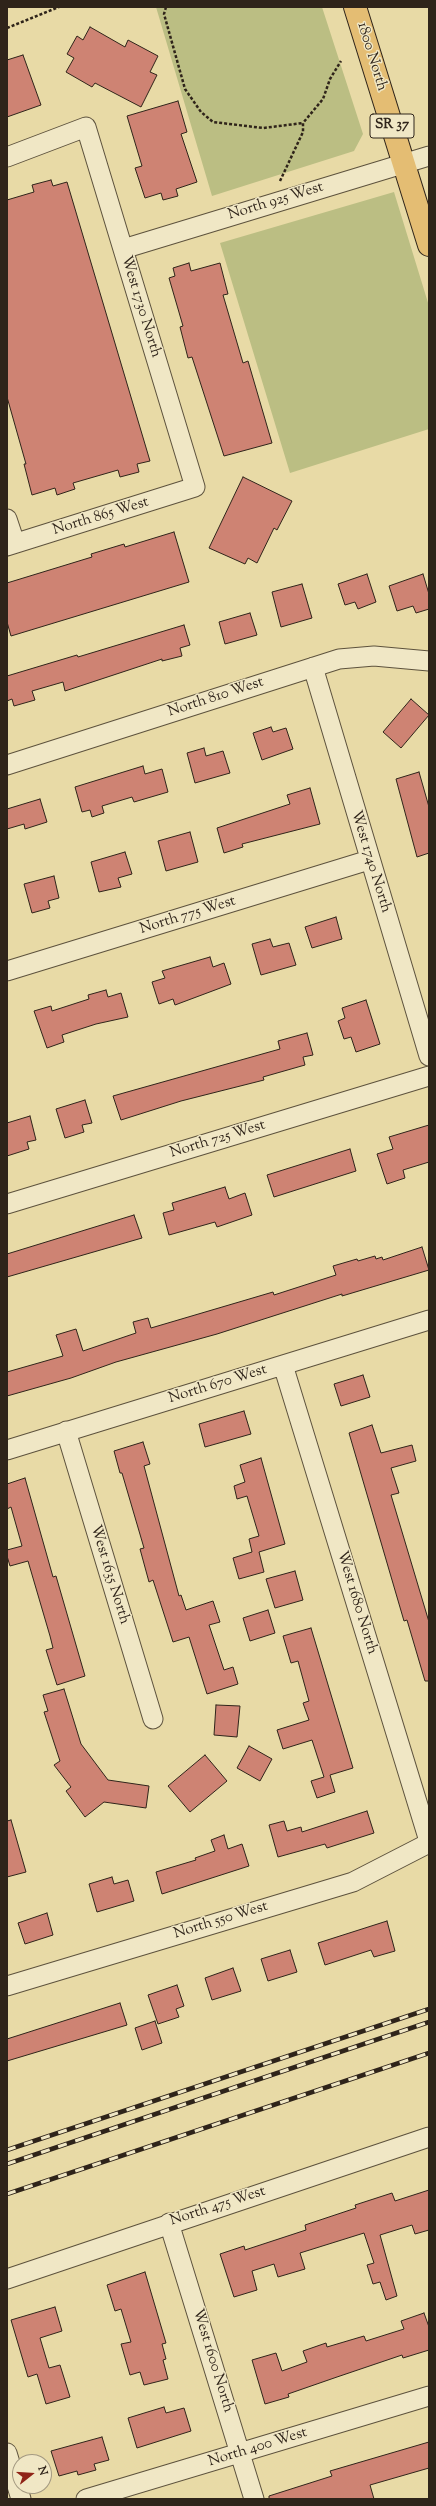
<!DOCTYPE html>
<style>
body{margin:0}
#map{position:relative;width:436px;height:2506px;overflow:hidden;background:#e8daa6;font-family:"Sorts Mill Goudy",serif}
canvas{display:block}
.frame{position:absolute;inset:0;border:8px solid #2f241a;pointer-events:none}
.north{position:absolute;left:12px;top:2454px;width:40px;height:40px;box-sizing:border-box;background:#f0e7c5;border:1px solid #a39981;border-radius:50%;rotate:73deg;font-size:11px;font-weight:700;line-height:16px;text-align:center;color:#2f241a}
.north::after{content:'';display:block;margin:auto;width:14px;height:18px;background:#8f2418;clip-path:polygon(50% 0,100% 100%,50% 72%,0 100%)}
</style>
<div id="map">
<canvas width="436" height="2506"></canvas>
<div class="frame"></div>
<div class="north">N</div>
</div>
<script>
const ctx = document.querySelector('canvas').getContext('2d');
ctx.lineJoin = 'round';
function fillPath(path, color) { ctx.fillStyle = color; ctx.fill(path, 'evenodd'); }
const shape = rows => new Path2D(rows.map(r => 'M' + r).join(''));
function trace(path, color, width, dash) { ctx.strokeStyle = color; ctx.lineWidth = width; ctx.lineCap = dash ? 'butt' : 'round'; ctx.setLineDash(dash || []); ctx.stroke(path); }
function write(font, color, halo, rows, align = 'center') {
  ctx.font = font + ' "Sorts Mill Goudy",serif'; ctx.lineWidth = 3; ctx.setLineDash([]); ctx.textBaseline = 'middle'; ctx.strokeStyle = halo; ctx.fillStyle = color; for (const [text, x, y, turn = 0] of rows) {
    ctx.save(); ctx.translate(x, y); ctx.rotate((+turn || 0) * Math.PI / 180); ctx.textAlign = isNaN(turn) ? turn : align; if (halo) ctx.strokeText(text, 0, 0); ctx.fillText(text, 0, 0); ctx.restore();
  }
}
fillPath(shape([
 [156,7,322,7,363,134,354,151,212,196],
 [394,192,429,306,429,429,290,473,220,243]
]), '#bbbe83');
const building = shape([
 [90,27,125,47,128,40,158,56,150,72,157,75,141,107,95,83,92,87,66,72,74,58,67,54,77,36,83,40,90,27],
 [23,55,41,105,7,117,7,60,23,55],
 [178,101,187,132,181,134,197,182,176,189,178,196,163,200,161,193,145,198,135,168,142,166,127,116,178,101],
 [51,180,53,186,67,182,150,461,137,464,139,472,120,477,118,470,73,483,75,489,57,495,55,488,32,495,24,464,26,464,7,397,7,200,34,192,32,185,51,180],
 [189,263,191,271,220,263,228,294,223,295,243,363,248,361,272,443,224,456,192,357,188,358,180,327,183,326,169,278,175,276,173,268,189,263],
 [243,477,292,501,277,530,274,528,257,563,248,558,245,564,209,548,243,477],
 [174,532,189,582,11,636,7,622,7,583,92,557,91,554,124,544,125,547,174,532],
 [367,574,376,602,358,609,355,602,345,605,338,584,367,574],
 [423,574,429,594,429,609,416,613,413,606,397,611,389,586,423,574],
 [302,584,312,618,281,627,272,592,302,584],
 [250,613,257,635,225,644,219,622,250,613],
 [184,625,190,645,180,648,182,656,162,661,162,659,65,691,63,682,32,691,35,700,14,706,12,699,7,701,7,676,77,655,78,657,184,625],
 [411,699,429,715,401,748,383,732,411,699],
 [271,727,273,732,286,728,293,749,262,760,253,733,271,727],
 [204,748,206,756,223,751,230,773,195,783,187,753,204,748],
 [143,766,145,774,162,769,168,792,134,802,132,797,102,806,104,813,92,817,90,810,82,812,75,787,143,766],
 [419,772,429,807,429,853,417,857,396,779,419,772],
 [310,788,320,824,242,844,243,847,224,853,217,828,290,804,287,795,310,788],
 [40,799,47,822,25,829,24,824,7,829,7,809,40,799],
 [190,832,198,862,166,871,158,841,190,832],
 [125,852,132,874,118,878,121,887,99,892,91,862,125,852],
 [54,876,59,898,48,901,50,908,32,913,24,884,54,876],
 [336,917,342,939,312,948,305,927,336,917],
 [270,939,273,947,289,943,296,965,261,975,252,944,270,939],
 [210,957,213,967,224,963,231,984,175,1005,173,999,159,1004,152,982,165,978,162,971,210,957],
 [106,990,108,997,121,993,128,1017,96,1024,62,1035,64,1042,47,1048,34,1011,51,1006,52,1011,89,999,88,995,106,990],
 [366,1000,380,1044,356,1052,351,1037,344,1039,338,1021,345,1018,342,1008,366,1000],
 [307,1033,313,1055,303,1057,305,1065,263,1077,264,1080,181,1101,121,1120,113,1096,280,1049,278,1041,307,1033],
 [85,1100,92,1123,82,1125,84,1132,65,1138,56,1109,85,1100],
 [30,1116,36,1140,27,1142,29,1149,7,1156,7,1123,30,1116],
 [429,1125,429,1162,403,1170,405,1178,387,1184,377,1154,393,1149,389,1137,429,1125],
 [350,1149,356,1171,274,1197,267,1175,350,1149],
 [225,1187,229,1199,245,1193,252,1215,217,1227,215,1222,169,1235,163,1213,174,1210,172,1203,225,1187],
 [134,1215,142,1238,7,1277,7,1254,134,1215],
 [422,1247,429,1270,342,1296,342,1294,217,1334,116,1362,71,1378,7,1396,7,1372,63,1356,56,1335,76,1329,83,1351,136,1333,133,1322,148,1318,151,1328,273,1292,274,1295,336,1275,333,1266,357,1259,358,1261,375,1256,376,1259,382,1257,383,1260,422,1247],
 [363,1375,370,1397,341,1406,334,1384,363,1375],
 [244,1411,251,1434,205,1447,199,1424,244,1411],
 [372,1425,381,1453,412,1445,416,1461,391,1468,399,1493,391,1495,429,1622,429,1681,425,1681,407,1620,404,1621,349,1433,372,1425],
 [143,1442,150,1464,144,1466,179,1596,181,1595,186,1610,213,1601,220,1622,209,1625,224,1670,233,1667,238,1684,207,1694,189,1637,173,1642,153,1580,149,1582,140,1549,144,1548,122,1473,120,1473,114,1451,143,1442],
 [261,1458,285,1544,259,1552,264,1572,239,1579,233,1558,252,1552,249,1539,259,1536,247,1496,237,1499,234,1486,245,1482,240,1465,261,1458],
 [25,1478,53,1577,56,1576,85,1676,57,1685,46,1650,53,1648,50,1636,28,1561,10,1566,7,1556,7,1550,22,1546,11,1507,7,1509,7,1484,25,1478],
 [295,1571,303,1600,275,1608,266,1579,295,1571],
 [268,1610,275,1633,250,1641,243,1618,268,1610],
 [311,1628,353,1768,330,1775,335,1792,317,1798,311,1781,324,1777,312,1740,283,1749,277,1730,309,1720,303,1703,309,1701,298,1661,291,1663,283,1636,311,1628],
 [64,1689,81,1744,108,1780,149,1786,146,1808,104,1802,85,1817,66,1791,71,1787,54,1765,60,1761,44,1712,48,1711,43,1695,64,1689],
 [216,1705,240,1706,237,1737,214,1735,216,1705],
 [249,1746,272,1759,260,1781,237,1768,249,1746],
 [205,1755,227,1781,190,1812,168,1786,205,1755],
 [367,1811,374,1833,327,1848,325,1844,278,1857,269,1825,284,1821,287,1831,301,1827,302,1832,367,1811],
 [11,1820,26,1872,7,1877,7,1821,11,1820],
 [224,1835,228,1849,242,1844,249,1866,162,1894,156,1872,196,1860,195,1858,215,1851,211,1840,224,1835],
 [112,1877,114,1884,128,1880,134,1901,97,1912,89,1884,112,1877],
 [47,1913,53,1935,25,1944,18,1923,47,1913],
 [387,1921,395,1951,374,1957,371,1950,325,1965,318,1943,387,1921],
 [290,1950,297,1972,268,1981,261,1959,290,1950],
 [233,1968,241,1991,212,2000,205,1978,233,1968],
 [177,1985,184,2006,176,2009,179,2017,158,2024,148,1995,177,1985],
 [120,2003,127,2025,7,2061,7,2039,120,2003],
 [155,2021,162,2043,142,2050,135,2028,155,2021],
 [429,2190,429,2230,415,2234,412,2225,380,2235,397,2296,386,2300,380,2282,373,2284,367,2265,374,2263,364,2233,300,2253,305,2269,278,2277,274,2264,252,2271,257,2290,234,2297,220,2254,244,2246,245,2250,306,2230,305,2225,356,2208,355,2205,392,2193,395,2201,429,2190],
 [145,2272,166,2343,162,2344,166,2359,163,2360,168,2379,144,2385,140,2372,130,2375,121,2344,131,2342,121,2309,115,2311,107,2285,145,2272],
 [55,2307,62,2331,40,2338,49,2368,60,2365,70,2397,46,2404,37,2374,28,2377,11,2320,55,2307],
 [424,2313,429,2327,429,2350,403,2358,402,2355,337,2377,288,2394,289,2397,265,2404,252,2360,276,2353,282,2371,307,2362,303,2351,326,2343,327,2347,364,2336,366,2341,404,2329,401,2321,424,2313],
 [164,2407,166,2413,184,2408,191,2431,137,2448,128,2418,164,2407],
 [102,2437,109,2460,94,2464,96,2470,78,2475,77,2471,59,2476,51,2451,102,2437],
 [429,2442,429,2468,370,2485,374,2499,269,2499,269,2496,332,2476,330,2471,429,2442]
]);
fillPath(building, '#ce8373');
trace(building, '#2f241a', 1);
const street = shape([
 [7,157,86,127,195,487,7,546],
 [123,249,429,156],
 [7,519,15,543],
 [313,667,429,1056],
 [7,765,339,659,374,656,429,661],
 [7,971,369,860],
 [7,1204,429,1076],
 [283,1365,429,1841],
 [66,1431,153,1719],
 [7,1450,429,1320],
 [7,1986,353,1882,429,1843],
 [169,2223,254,2499],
 [7,2279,429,2137],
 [7,2453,21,2499],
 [86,2499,429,2396]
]);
const primary = shape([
 [355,7,429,245]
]);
trace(street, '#5d523d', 21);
trace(primary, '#2f241a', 24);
trace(shape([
 [166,7,164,14,185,89,201,112,213,122,263,128,303,123],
 [7,28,59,7],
 [280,181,303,132,303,123,323,99,330,79,341,61]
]), '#2f241a', 2.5, [3, 2]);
trace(street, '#f0e7c5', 19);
trace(primary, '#e4bd73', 22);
const rail = shape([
 [7,2150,429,2009],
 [7,2164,429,2022],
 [7,2194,429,2053]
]);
trace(rail, '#2f241a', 4.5);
trace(rail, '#f0e7c5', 3, [9]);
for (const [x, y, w] of [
 [392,126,44]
]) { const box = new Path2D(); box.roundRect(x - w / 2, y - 12, w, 24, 3); ctx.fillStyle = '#f0e7c5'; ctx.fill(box); trace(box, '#2f241a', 1); }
write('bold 14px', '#2f241a', null, [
 ["SR 37",392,126]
]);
write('15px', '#2f241a', '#f0e7c5', [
 ["1800 North",371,57,73],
 ["North 925 West",276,202,-17],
 ["West 1730 North",140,307,73],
 ["North 865 West",101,517,-17],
 ["North 810 West",216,698,-18],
 ["West 1740 North",370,862,73],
 ["North 775 West",188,916,-17],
 ["North 725 West",218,1140,-17],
 ["North 670 West",218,1385,-17],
 ["West 1635 North",109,1575,73],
 ["West 1680 North",356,1603,73],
 ["North 550 West",221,1921,-17],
 ["North 475 West",218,2207,-18],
 ["West 1600 North",212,2361,73],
 ["North 400 West",258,2448,-17]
]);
</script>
